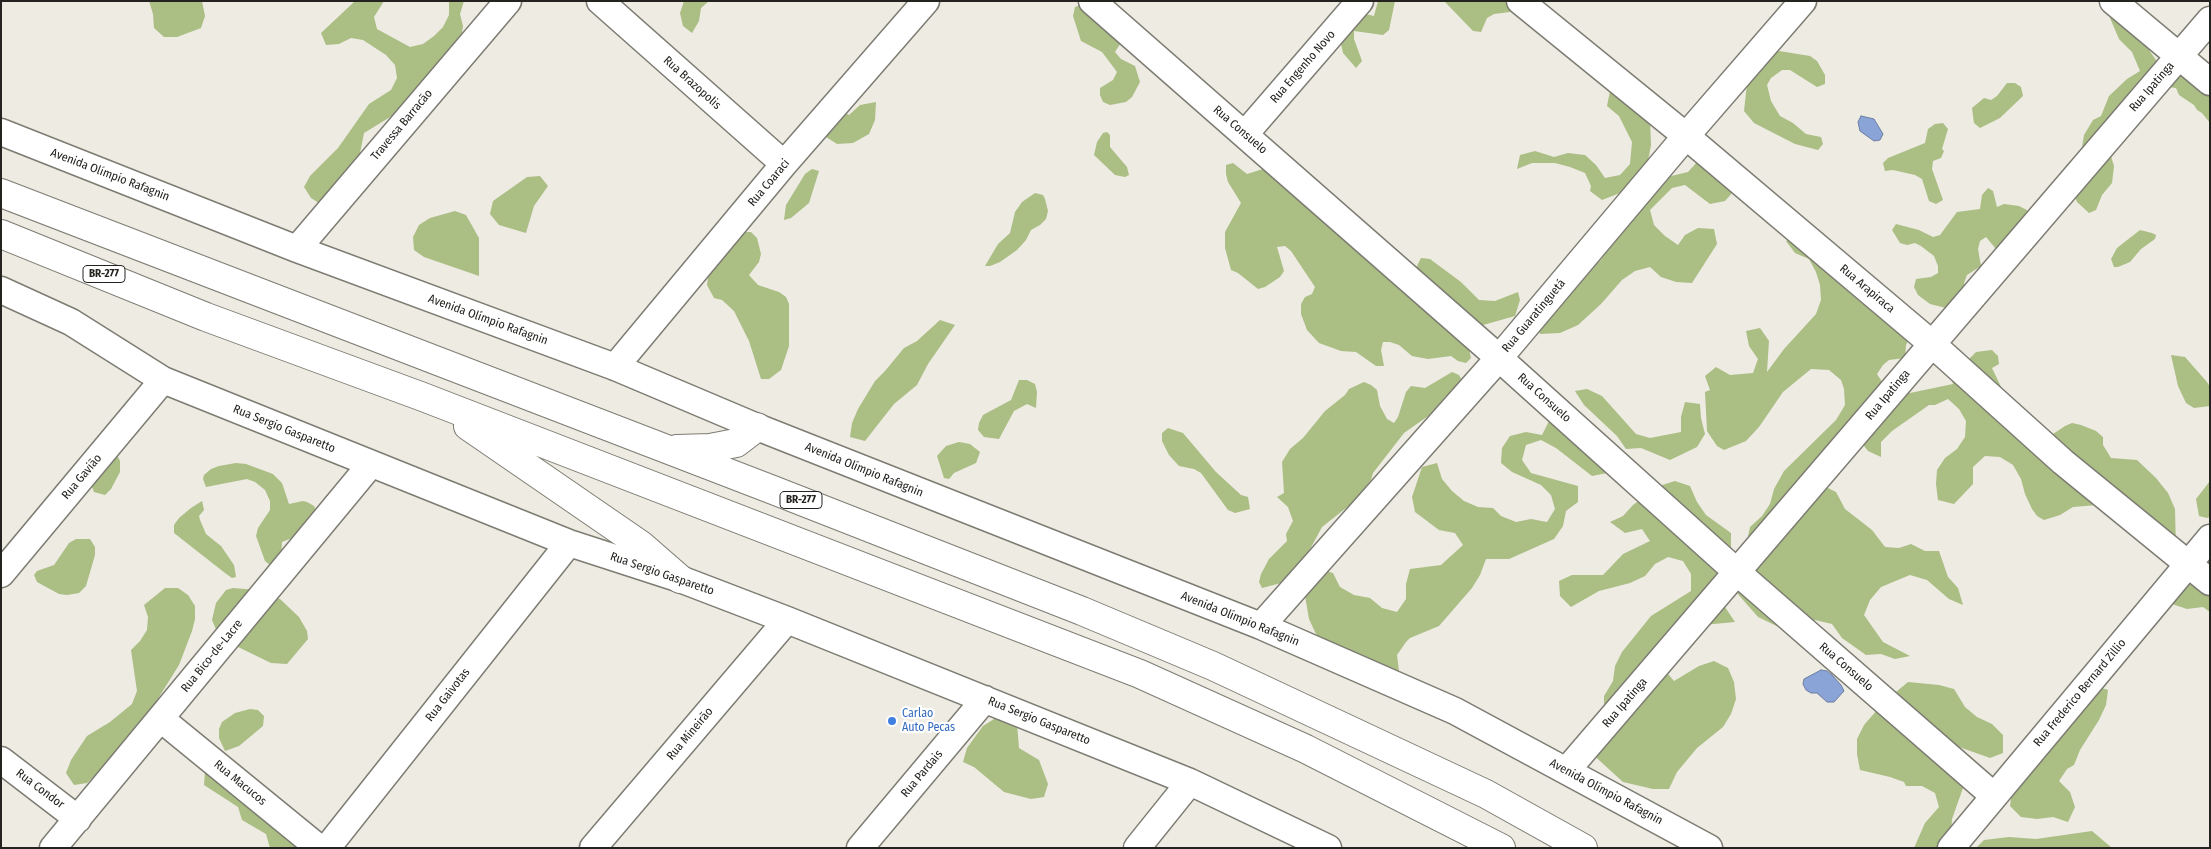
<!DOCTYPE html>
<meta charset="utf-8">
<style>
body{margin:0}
#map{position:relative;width:2211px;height:849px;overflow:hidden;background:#edebe2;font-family:"Fira Sans Condensed",sans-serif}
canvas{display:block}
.frame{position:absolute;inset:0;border:2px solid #24231f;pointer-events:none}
</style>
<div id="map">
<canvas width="2211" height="849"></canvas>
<div class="frame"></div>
</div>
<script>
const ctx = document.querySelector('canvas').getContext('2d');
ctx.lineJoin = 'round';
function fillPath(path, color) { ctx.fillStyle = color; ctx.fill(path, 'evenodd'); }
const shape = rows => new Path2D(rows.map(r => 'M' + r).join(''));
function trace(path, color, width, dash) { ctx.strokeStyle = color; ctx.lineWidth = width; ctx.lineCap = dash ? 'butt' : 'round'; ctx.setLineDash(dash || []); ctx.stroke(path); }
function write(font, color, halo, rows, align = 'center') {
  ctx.font = font + ' "Fira Sans Condensed",sans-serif'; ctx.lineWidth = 4.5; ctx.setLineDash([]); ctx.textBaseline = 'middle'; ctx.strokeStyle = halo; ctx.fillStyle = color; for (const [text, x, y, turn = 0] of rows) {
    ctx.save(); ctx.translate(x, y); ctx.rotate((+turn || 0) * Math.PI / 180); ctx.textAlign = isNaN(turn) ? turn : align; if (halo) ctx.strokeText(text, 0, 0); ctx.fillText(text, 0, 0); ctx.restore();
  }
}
fillPath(shape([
 [149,1,202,1,205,16,201,28,177,37,164,37,154,28,153,14],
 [355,1,384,1,374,17,377,29,410,47,423,44,434,36,443,27,449,15,449,1,464,1,460,14,463,26,461,40,395,114,364,133,359,158,322,205,311,198,304,187,310,176,338,148,369,104,391,90,397,78,395,65,386,55,363,40,351,38,339,44,326,45,321,33],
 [684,1,709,1,701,8,699,21,692,33,683,26,680,13],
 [1378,1,1395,1,1389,30,1383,35,1354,31,1354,39,1362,61,1356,68,1343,53,1340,39,1365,14,1374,16],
 [1511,1,1513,7,1510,12,1494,14,1487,18,1481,32,1473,31,1445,2],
 [1083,4,1124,38,1115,52,1121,59,1135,66,1140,82,1132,97,1126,102,1110,105,1103,102,1100,95,1100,88,1113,80,1117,72,1102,52,1081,41,1073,16,1075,7],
 [2112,11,2144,34,2149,50,2158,63,2210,75,2210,123,2202,113,2197,110,2194,105,2179,95,2176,88,2169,87,2109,150,2114,166,2112,183,2102,195,2096,210,2089,213,2077,202,2074,195,2084,135,2093,120,2101,116,2109,96,2127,79,2140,71,2132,52,2119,39,2110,18],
 [1779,51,1810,56,1817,61,1825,75,1825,84,1817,87,1790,70,1782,70,1771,78,1767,85,1771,101,1780,116,1793,123,1806,134,1821,137,1823,144,1818,150,1795,144,1754,123,1744,111,1747,84,1771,55],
 [2007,83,2015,83,2021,87,2023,96,2000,118,1980,128,1974,123,1972,108,1984,98,1991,100,1997,96],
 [1610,91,1650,119,1651,145,1648,161,1633,188,1602,200,1590,191,1591,186,1585,173,1570,167,1555,163,1532,163,1517,169,1520,155,1535,151,1554,157,1568,153,1585,155,1596,165,1605,178,1620,175,1630,164,1632,142,1619,116,1607,106],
 [876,102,875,120,869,134,853,143,837,144,823,135,845,113,849,115,860,105],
 [1943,123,1948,129,1942,149,1944,151,1941,158,1933,161,1932,169,1943,200,1936,204,1929,201,1922,179,1915,175,1893,170,1885,171,1883,163,1888,158,1925,143,1928,129,1935,124],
 [1107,132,1110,135,1110,147,1127,167,1129,175,1125,177,1115,175,1094,155,1097,142,1103,133],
 [1698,161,1733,192,1725,201,1710,204,1685,185,1672,188,1650,210,1654,225,1665,236,1678,245,1685,235,1698,228,1714,229,1717,244,1692,283,1676,282,1661,277,1650,267,1635,271,1622,280,1601,304,1578,325,1560,333,1540,334,1536,320,1588,268,1601,260,1608,247,1659,179,1688,172],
 [1233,163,1247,174,1263,169,1271,170,1469,349,1471,358,1466,363,1458,361,1451,356,1428,359,1412,356,1399,345,1390,342,1383,342,1381,350,1384,366,1376,366,1356,352,1341,351,1319,343,1307,330,1301,314,1301,304,1305,297,1312,294,1315,287,1291,251,1285,246,1277,247,1284,271,1280,277,1265,287,1258,289,1238,273,1231,270,1225,248,1225,232,1241,203,1228,182,1226,174,1226,165],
 [812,169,819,171,809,203,791,218,784,220,786,205,805,174],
 [540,176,548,186,534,206,526,233,499,225,490,214,493,201,527,177],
 [1988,188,1993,191,1997,207,2004,204,2019,206,2027,210,2029,219,2001,255,1986,237,1980,241,1978,249,1981,266,1967,275,1964,283,1965,292,1946,308,1930,304,1918,295,1914,287,1916,279,1931,277,1938,273,1938,266,1934,256,1921,246,1915,243,1907,245,1900,243,1892,230,1896,224,1919,230,1933,237,1940,235,1957,212,1980,209,1982,195],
 [1035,193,1043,195,1045,199,1048,211,1046,219,1040,225,1031,230,1026,240,1017,250,1000,262,990,266,985,266,998,244,1010,233,1015,212,1022,202],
 [455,211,466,215,479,238,479,276,424,257,414,250,413,237,419,225,430,218],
 [2140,230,2152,233,2156,235,2155,239,2141,249,2130,262,2118,267,2114,267,2111,259,2117,248],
 [742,232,751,232,757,238,761,254,759,262,749,275,758,285,779,292,786,297,789,304,789,346,781,370,769,379,761,379,749,341,734,311,722,300,714,298,707,285,708,277,717,264],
 [1800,234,1831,240,1837,255,1913,330,1906,345,1905,358,1889,360,1883,365,1877,374,1886,388,1893,393,1910,393,1953,384,1951,377,1969,366,1970,358,1976,352,1992,350,1998,356,1999,364,1992,368,2004,393,2047,438,2065,426,2072,423,2081,425,2096,431,2103,437,2103,445,2111,458,2137,460,2156,478,2168,493,2175,509,2176,549,2097,505,2073,507,2060,515,2044,520,2037,516,2032,509,2025,494,2021,479,2013,465,2000,457,1985,456,1973,467,1973,484,1954,504,1938,500,1936,484,1937,470,1945,458,1957,449,1965,437,1966,421,1959,409,1948,399,1935,405,1929,405,1892,431,1881,442,1881,457,1868,451,1858,438,1822,485,1836,492,1845,509,1872,530,1885,547,1899,548,1911,544,1925,551,1939,551,1948,577,1958,588,1963,605,1949,599,1927,580,1910,575,1881,587,1870,600,1864,615,1883,642,1910,656,1895,659,1881,654,1866,655,1842,638,1832,624,1815,620,1785,630,1758,617,1737,593,1737,561,1746,546,1750,527,1762,516,1770,504,1774,489,1784,471,1836,420,1845,405,1844,389,1841,380,1829,370,1811,369,1783,392,1759,427,1746,441,1724,450,1717,446,1707,431,1705,392,1710,390,1705,376,1716,367,1730,375,1753,373,1758,359,1749,346,1746,331,1760,328,1769,341,1767,372,1784,349,1816,314,1821,300,1820,285,1816,272,1809,259,1795,253,1786,241],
 [1421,258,1430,259,1461,282,1479,300,1495,301,1518,292,1520,300,1515,316,1476,327,1420,280,1417,266],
 [940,320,955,325,928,364,917,385,894,404,865,441,850,437,852,423,858,409,875,381,885,371,904,348,917,341],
 [2171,355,2185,357,2207,382,2210,387,2210,406,2194,408,2186,403,2178,386],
 [1452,372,1459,375,1463,382,1446,396,1431,414,1404,433,1373,473,1371,480,1355,501,1322,527,1301,566,1285,582,1262,588,1259,582,1261,574,1269,559,1287,541,1286,534,1293,521,1288,507,1277,497,1284,493,1282,462,1290,449,1303,438,1325,411,1345,395,1349,389,1364,382,1371,385,1377,390,1380,406,1387,419,1394,423,1398,417,1406,392,1411,386,1425,388],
 [1019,380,1027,380,1035,384,1037,392,1036,408,1027,404,1014,411,999,439,984,437,978,430,979,423,983,415,1011,400],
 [1587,389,1602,396,1636,434,1650,438,1681,432,1681,417,1685,402,1700,404,1701,418,1705,434,1697,447,1670,460,1641,448,1626,449,1617,436,1584,405,1575,391],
 [1549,421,1563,427,1608,456,1607,473,1592,476,1556,448,1541,440,1526,445,1522,460,1531,473,1578,486,1578,502,1566,511,1563,526,1554,539,1509,559,1486,559,1480,575,1472,588,1439,626,1410,638,1406,642,1397,655,1399,671,1326,645,1316,634,1309,619,1304,590,1323,570,1333,573,1340,587,1354,595,1370,598,1382,608,1397,612,1406,599,1406,584,1410,569,1441,565,1463,545,1455,533,1439,530,1415,512,1412,497,1422,467,1437,463,1442,479,1452,491,1464,501,1478,507,1493,508,1501,516,1516,522,1531,519,1547,522,1555,509,1551,495,1541,485,1512,472,1501,463,1502,448,1510,436,1526,432,1542,435],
 [1168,428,1183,433,1216,472,1241,495,1248,497,1250,509,1235,513,1228,510,1201,473,1194,469,1179,466,1169,455,1162,441,1162,433],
 [959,442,970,444,980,452,976,463,954,473,949,479,944,478,937,456,946,446],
 [114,456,118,457,120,461,120,472,111,489,105,495,94,492,91,484],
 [236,463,246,464,273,474,282,483,289,504,303,501,307,502,314,506,318,515,297,536,282,542,281,557,271,566,265,561,256,536,258,528,270,510,270,501,265,490,255,482,247,479,206,487,203,479,204,475,211,469,219,466],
 [1675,481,1690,486,1697,502,1706,515,1731,533,1731,548,1719,594,1725,607,1735,622,1703,625,1663,668,1674,681,1699,666,1714,661,1728,668,1734,682,1736,699,1731,714,1723,727,1697,748,1677,772,1669,789,1653,789,1623,782,1589,751,1604,711,1604,696,1613,681,1615,666,1622,652,1651,616,1691,591,1691,574,1683,561,1668,557,1655,564,1645,576,1630,583,1599,591,1571,607,1560,596,1559,581,1572,575,1603,575,1623,554,1650,541,1642,529,1625,533,1610,522,1623,516,1633,505,1659,486],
 [2210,481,2210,517,2207,518,2199,516,2196,499],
 [202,501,204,510,199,516,200,520,206,534,221,546,234,565,236,577,232,578,225,573,174,533,174,525,179,518,191,508],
 [76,539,90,539,95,547,95,555,86,586,79,593,67,595,59,594,37,582,34,575,37,571,54,565,69,543],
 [2210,544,2210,612,2203,607,2187,609,2172,604],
 [165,588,178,588,188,595,195,606,195,619,192,631,179,665,146,718,115,756,87,783,74,785,66,773,71,760,87,736,110,722,132,704,137,691,131,650,140,641,147,630,148,617,144,605],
 [233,588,257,590,280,599,299,617,307,631,308,639,287,664,271,663,232,644,218,634,212,620,216,603,226,590],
 [1908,682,1939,685,1954,689,1965,707,1977,717,1992,724,2003,735,2003,753,1990,758,1945,742,1955,774,1963,788,1952,819,1951,835,1945,848,1914,848,1925,823,1939,807,1935,793,1922,786,1906,786,1904,782,1890,777,1860,770,1857,754,1857,739,1864,725,1884,702],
 [2093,685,2108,690,2106,705,2099,720,2080,750,2074,765,2067,769,2059,781,2070,792,2075,807,2068,822,2053,817,2037,819,2021,817,2010,806,2012,791],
 [250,709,258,710,264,716,263,726,239,746,225,751,219,738,219,729,222,722,235,713],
 [994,719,1006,719,1017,724,1019,748,1039,760,1048,784,1044,797,1031,799,1004,792,974,767,963,762,967,748,983,726],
 [205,771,305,848,270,848,266,834,242,820,238,807,204,785],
 [2092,831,2112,848,1976,848,1984,840,2009,837,2036,839]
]), '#abbe84');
const water = shape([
 [1861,116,1874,119,1883,134,1880,140,1874,141,1860,131,1858,122,1861,116],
 [1821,670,1827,671,1832,675,1841,685,1844,691,1834,702,1827,702,1817,693,1811,693,1806,690,1803,684,1804,679,1821,670]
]);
fillPath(water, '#8aa4d8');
trace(water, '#6b7da0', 1);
const minor = shape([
 [600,1,784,164],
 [1092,1,1499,358,1738,573,1994,796],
 [1520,1,1686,136,1931,343,2063,462,2210,582],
 [2113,1,2210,82],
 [1,132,297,249,615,367,757,427,1261,626,1455,711,1709,848],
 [1245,134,1360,1],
 [297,249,508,1],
 [1,290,71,322,163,380,569,543,680,579,787,620,1190,782,1328,848],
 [615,367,784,164,926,1],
 [1,574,163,380],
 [1261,626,1499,358,1686,136,1803,1],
 [161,719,319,848],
 [1,760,78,819],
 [1567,770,2210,20],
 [53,848,371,464],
 [327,848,569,543],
 [593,848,787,620],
 [860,848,985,699],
 [1137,848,1190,782],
 [1951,848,2210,538]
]);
const highway = shape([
 [1,193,773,490,1082,611,1213,666,1486,794,1583,848],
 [1,234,206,317,423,397,1140,674,1306,749,1501,848],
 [468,426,641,545,680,579],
 [677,449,710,448,736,443,757,427]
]);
trace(minor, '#7d7c73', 29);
trace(highway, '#7d7c73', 30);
trace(minor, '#fff', 26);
trace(highway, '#fff', 28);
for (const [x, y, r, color] of [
 [892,721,5,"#3f7fe0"]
]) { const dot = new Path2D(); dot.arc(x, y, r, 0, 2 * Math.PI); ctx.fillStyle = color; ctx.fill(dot); trace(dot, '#fff', 2); }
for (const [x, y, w] of [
 [104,274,42],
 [801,500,42]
]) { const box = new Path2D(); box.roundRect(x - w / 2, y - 8.5, w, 17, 4); ctx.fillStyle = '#fff'; ctx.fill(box); trace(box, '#24231f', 1); }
write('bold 11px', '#24231f', null, [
 ["BR-277",104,274],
 ["BR-277",801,500]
]);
write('12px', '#24231f', '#fff', [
 ["Rua Engenho Novo",1303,67,-49],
 ["Rua Brazopolis",692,83,42],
 ["Rua Ipatinga",2152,87,-49],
 ["Travessa Barracão",402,125,-50],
 ["Rua Consuelo",1240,130,41],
 ["Avenida Olímpio Rafagnin",110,175,21],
 ["Rua Coaraci",769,183,-50],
 ["Rua Arapiraca",1867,289,40],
 ["Rua Guaratinguetá",1534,316,-50],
 ["Avenida Olímpio Rafagnin",488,320,20],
 ["Rua Ipatinga",1888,395,-50],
 ["Rua Consuelo",1544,398,42],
 ["Rua Sergio Gasparetto",284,429,22],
 ["Avenida Olímpio Rafagnin",864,470,22],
 ["Rua Gavião",82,477,-50],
 ["Rua Sergio Gasparetto",662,574,19],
 ["Avenida Olímpio Rafagnin",1240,619,22],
 ["Rua Bico-de-Lacre",212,656,-51],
 ["Rua Consuelo",1846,667,41],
 ["Rua Frederico Bernard Zillio",2080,693,-50],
 ["Rua Gaivotas",448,695,-52],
 ["Rua Ipatinga",1625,703,-49],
 ["Rua Sergio Gasparetto",1039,721,22],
 ["Rua Mineirão",690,734,-50],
 ["Rua Pardais",922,774,-50],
 ["Rua Macucos",240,783,39],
 ["Rua Condor",40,789,37],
 ["Avenida Olímpio Rafagnin",1606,792,28]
]);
write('12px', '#366cbe', '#fff', [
 ["Carlao",902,714],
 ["Auto Pecas",902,728]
], 'left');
</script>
